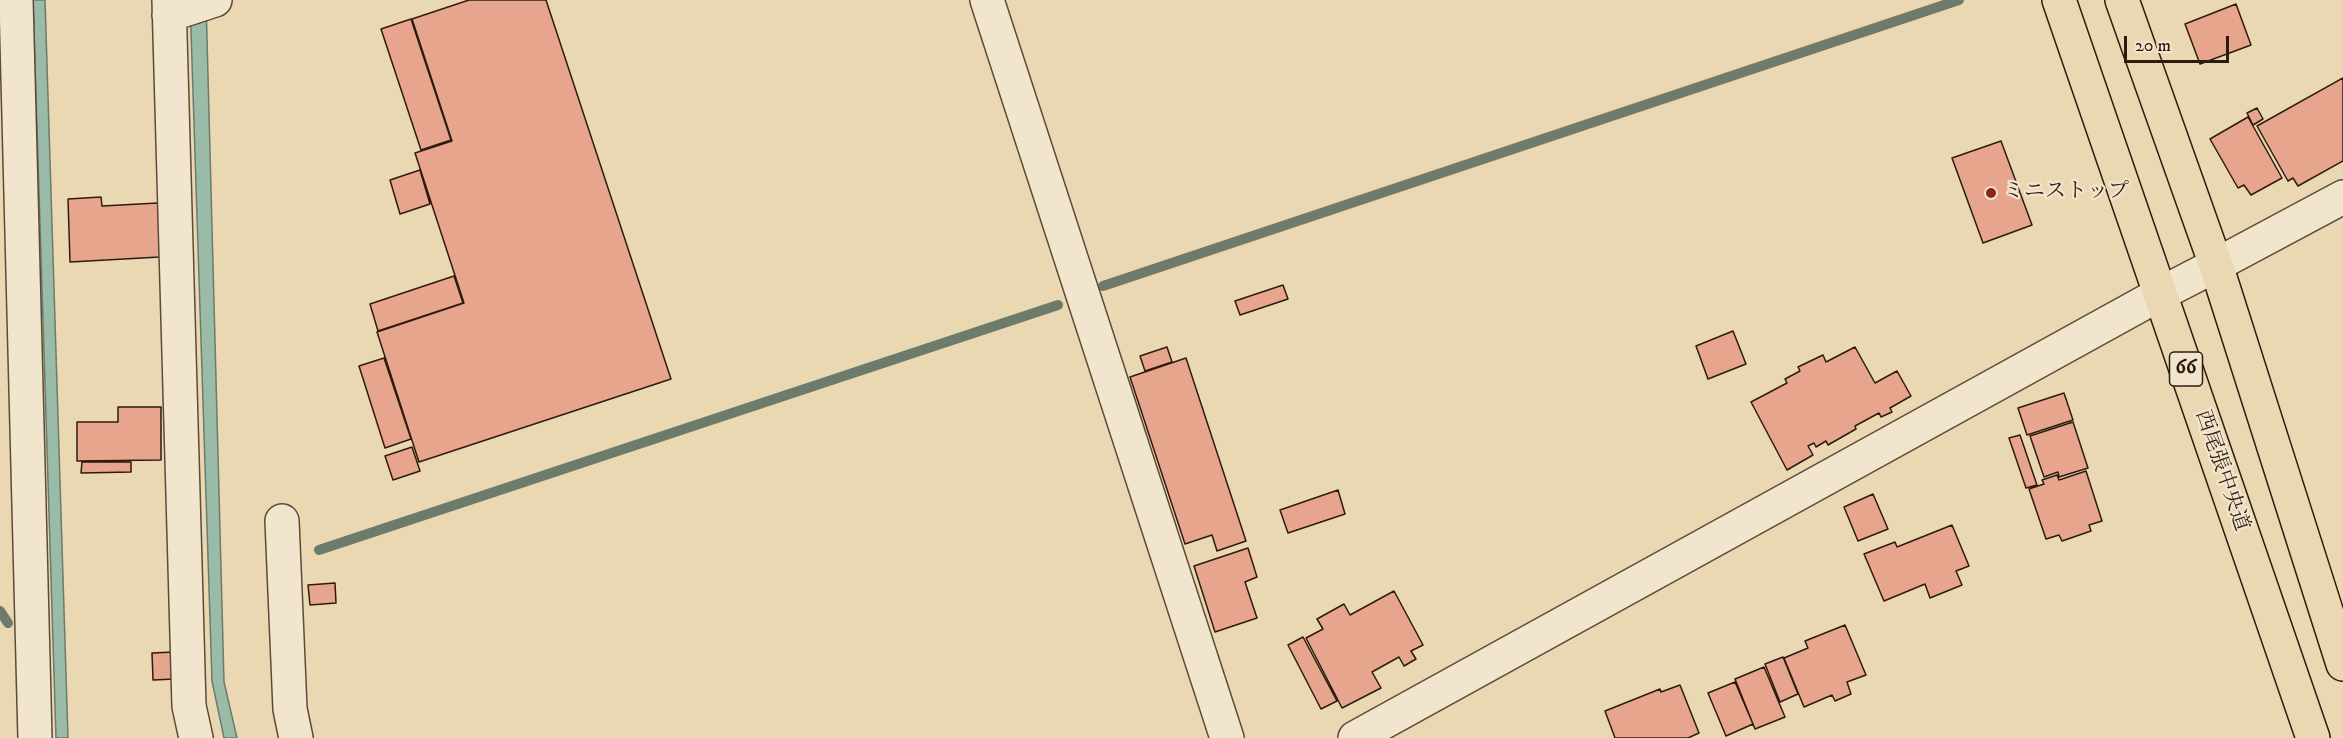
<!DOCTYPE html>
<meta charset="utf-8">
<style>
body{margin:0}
#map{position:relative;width:2343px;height:738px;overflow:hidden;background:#e9d8b2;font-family:"IM FELL DW Pica",serif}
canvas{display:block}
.scale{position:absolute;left:2124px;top:36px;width:105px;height:27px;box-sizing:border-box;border:3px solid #2e1b10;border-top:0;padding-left:8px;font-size:18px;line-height:21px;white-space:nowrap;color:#2e1b10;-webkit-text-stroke:4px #f1e6cd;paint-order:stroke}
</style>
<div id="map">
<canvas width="2343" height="738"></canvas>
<div class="scale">20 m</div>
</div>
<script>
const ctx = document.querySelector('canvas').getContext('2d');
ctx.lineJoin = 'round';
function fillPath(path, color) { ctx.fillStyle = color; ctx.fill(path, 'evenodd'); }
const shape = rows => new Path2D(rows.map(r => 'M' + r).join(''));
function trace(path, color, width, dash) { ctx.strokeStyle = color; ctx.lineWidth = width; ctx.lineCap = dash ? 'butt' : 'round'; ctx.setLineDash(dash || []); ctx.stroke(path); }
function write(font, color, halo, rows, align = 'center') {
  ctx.font = font + ' "IM FELL DW Pica","Noto Serif JP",serif'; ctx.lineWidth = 4.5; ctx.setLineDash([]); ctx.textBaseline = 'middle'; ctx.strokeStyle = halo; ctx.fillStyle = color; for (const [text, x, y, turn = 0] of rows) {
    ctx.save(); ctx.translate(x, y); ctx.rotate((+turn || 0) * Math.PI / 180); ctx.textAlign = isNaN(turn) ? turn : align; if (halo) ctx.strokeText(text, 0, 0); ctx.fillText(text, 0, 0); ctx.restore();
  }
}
const water = shape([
 [33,0,45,0,68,738,56,738,33,0],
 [190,0,206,0,224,682,237,738,224,738,212,681,190,0]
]);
fillPath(water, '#99bba7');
trace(water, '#6e7b6b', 1.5);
trace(shape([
 [1103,286,1959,0],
 [319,550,1058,305],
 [0,611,8,623]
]), '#6e7b6b', 10);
const building = shape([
 [469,0,546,0,671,379,419,462,377,332,464,303,415,153,452,141,412,19,469,0],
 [2236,4,2251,45,2200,64,2185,24,2236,4],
 [411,19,451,140,421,150,381,29,411,19],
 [2343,78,2343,161,2298,186,2293,178,2288,181,2257,126,2343,78],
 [2257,108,2263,119,2253,125,2247,113,2257,108],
 [2248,117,2282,178,2251,195,2244,185,2238,188,2210,139,2248,117],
 [2001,141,2032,225,1983,243,1952,158,2001,141],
 [420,170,430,204,400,214,390,180,420,170],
 [101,197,102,206,158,203,160,257,70,262,68,199,101,197],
 [454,276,463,303,378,331,370,304,454,276],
 [1283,285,1288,299,1240,315,1235,301,1283,285],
 [1733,331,1746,364,1708,379,1696,346,1733,331],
 [1167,347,1172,362,1145,371,1140,356,1167,347],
 [1855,347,1875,383,1897,371,1911,396,1890,408,1892,412,1881,417,1879,413,1855,426,1856,429,1828,445,1826,441,1816,447,1814,443,1808,446,1813,455,1787,470,1751,402,1787,383,1785,379,1800,371,1798,367,1823,355,1826,362,1855,347],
 [384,358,411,439,385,448,359,366,384,358],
 [1186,358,1246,541,1217,551,1212,535,1185,544,1130,377,1186,358],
 [2064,393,2073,420,2027,435,2018,408,2064,393],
 [118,407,161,407,161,460,77,461,77,422,118,422,118,407],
 [2073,422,2088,468,2059,477,2058,472,2044,477,2030,436,2073,422],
 [2020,435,2037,485,2026,488,2009,438,2020,435],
 [412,447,420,471,393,480,385,456,412,447],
 [82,462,131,462,131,472,81,473,82,462],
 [2086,471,2102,521,2089,525,2091,531,2062,541,2059,535,2046,539,2029,489,2044,484,2042,480,2057,475,2059,480,2086,471],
 [1338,490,1345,514,1288,533,1280,510,1338,490],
 [1873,494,1888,529,1858,541,1844,507,1873,494],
 [1952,525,1969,566,1956,571,1962,585,1930,598,1925,584,1884,601,1864,554,1895,542,1897,547,1952,525],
 [1248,548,1257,577,1245,582,1257,618,1215,632,1194,566,1248,548],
 [335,583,336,603,310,605,308,585,335,583],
 [1394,591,1423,645,1411,651,1416,659,1404,666,1399,657,1372,672,1381,688,1342,708,1306,638,1323,629,1317,619,1344,604,1350,615,1394,591],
 [1845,625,1866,675,1847,682,1851,694,1835,701,1832,695,1804,707,1784,658,1808,648,1805,641,1845,625],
 [1303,637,1337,701,1321,709,1288,645,1303,637],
 [174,652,175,679,153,680,152,653,174,652],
 [1783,657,1798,694,1780,702,1765,664,1783,657],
 [1764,667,1785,717,1755,729,1735,679,1764,667],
 [1735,682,1753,724,1726,736,1708,693,1735,682],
 [1680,685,1699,733,1688,738,1615,738,1605,711,1660,689,1661,692,1680,685]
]);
fillPath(building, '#e7a58d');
trace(building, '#2e1b10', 1.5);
const minor = shape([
 [16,0,35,738],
 [169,0,189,706,196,738],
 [987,0,1227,738],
 [169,15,215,0],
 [2216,265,2343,197],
 [282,521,290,709,296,738]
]);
const tertiary = shape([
 [1355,738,2160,294,2216,265]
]);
const primary = shape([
 [2059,0,2313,738],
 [2122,0,2216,265,2343,664]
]);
trace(minor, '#5d4a38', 36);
trace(tertiary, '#5d4a38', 36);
trace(primary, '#2e1b10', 36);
trace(minor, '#f1e6cd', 33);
trace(tertiary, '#f1e6cd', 33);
trace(primary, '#e9d8b2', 33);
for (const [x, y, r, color] of [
 [1991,193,6,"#8f2418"]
]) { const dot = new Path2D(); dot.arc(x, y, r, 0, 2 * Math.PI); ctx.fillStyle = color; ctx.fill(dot); trace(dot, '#f1e6cd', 2); }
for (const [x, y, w] of [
 [2186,369,33]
]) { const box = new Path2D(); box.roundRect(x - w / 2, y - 17, w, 34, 4.5); ctx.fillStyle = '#f1e6cd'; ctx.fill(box); trace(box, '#2e1b10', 1.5); }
write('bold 20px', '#2e1b10', null, [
 ["66",2186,369]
]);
write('21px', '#2e1b10', '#f1e6cd', [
 ["ミニストップ",2003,193]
], 'left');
write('21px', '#2e1b10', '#f1e6cd', [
 ["西尾張中央道",2221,471,71]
]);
</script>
